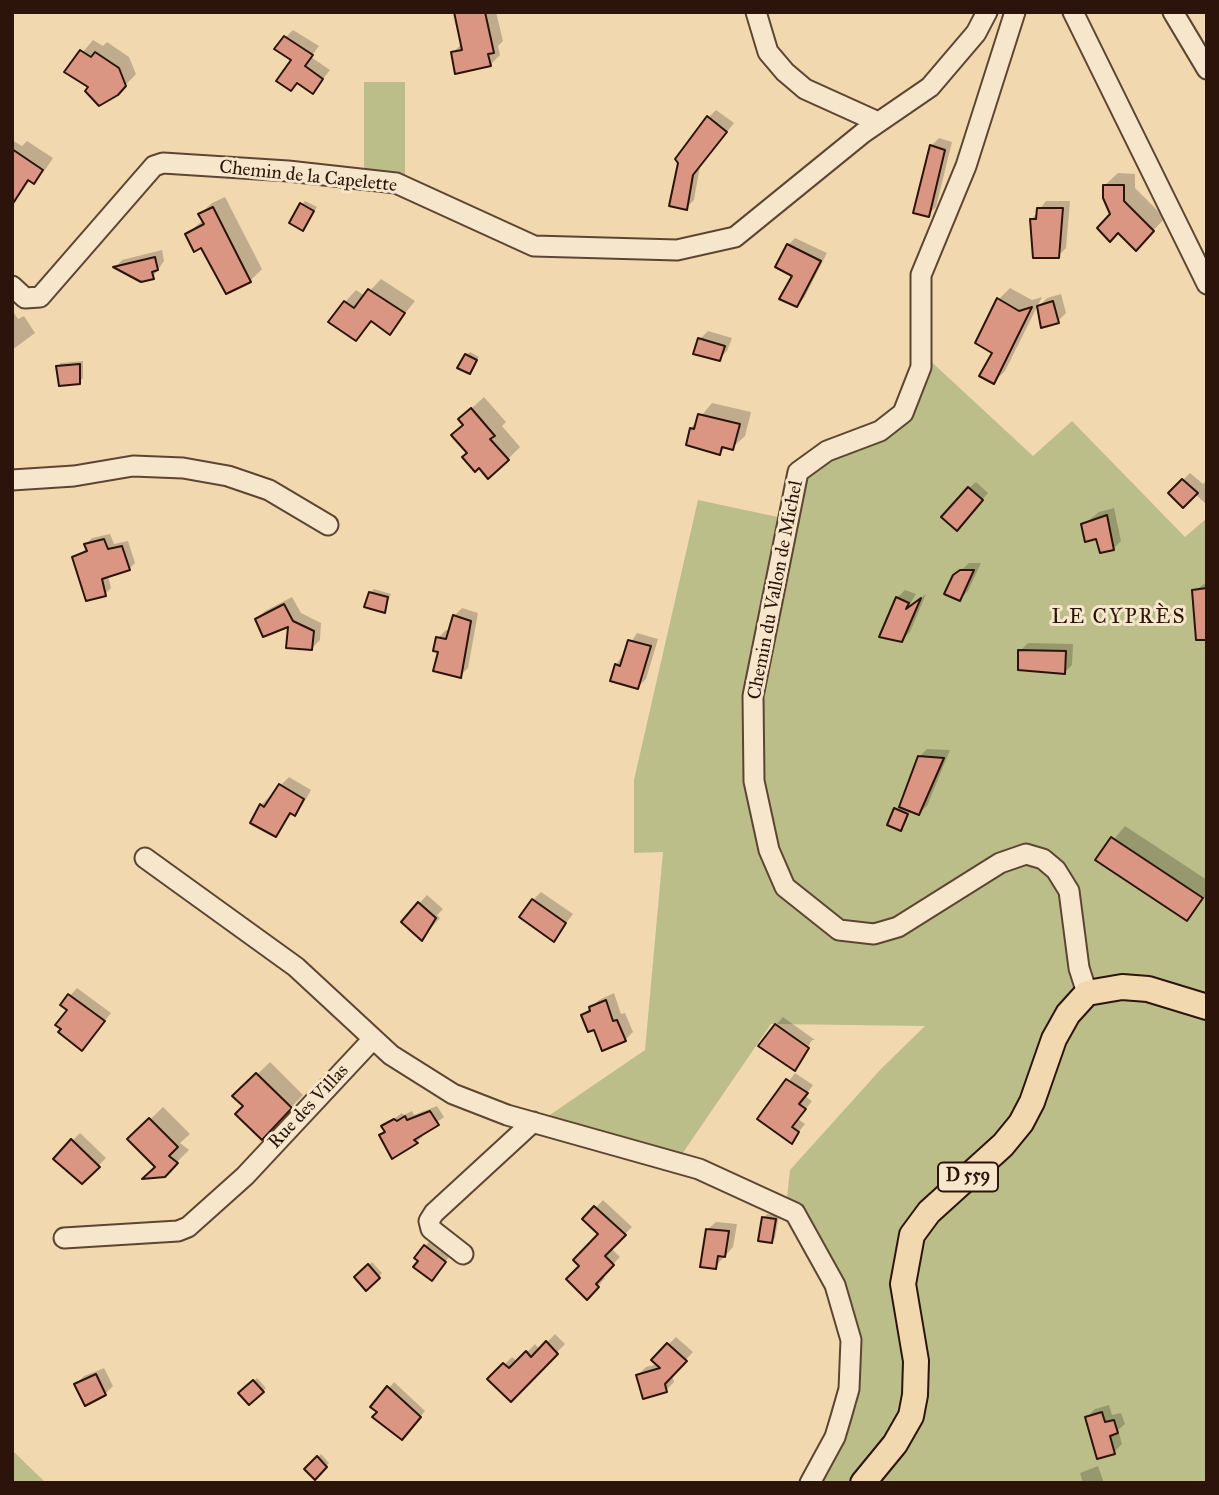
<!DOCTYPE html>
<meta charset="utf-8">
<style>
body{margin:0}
#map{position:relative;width:1219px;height:1495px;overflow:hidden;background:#f1d8af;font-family:"IM FELL Great Primer",serif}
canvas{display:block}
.frame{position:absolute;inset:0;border:14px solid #2c140a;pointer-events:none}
</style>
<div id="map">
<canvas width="1219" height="1495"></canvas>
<div class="frame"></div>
</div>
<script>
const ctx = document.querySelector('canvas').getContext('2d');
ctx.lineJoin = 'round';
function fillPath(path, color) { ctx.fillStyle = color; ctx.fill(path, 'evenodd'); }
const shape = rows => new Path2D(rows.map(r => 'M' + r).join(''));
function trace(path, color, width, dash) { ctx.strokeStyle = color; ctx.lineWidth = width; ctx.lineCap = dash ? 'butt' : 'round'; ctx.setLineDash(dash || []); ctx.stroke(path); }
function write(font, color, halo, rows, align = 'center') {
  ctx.font = font + ' "IM FELL Great Primer",serif'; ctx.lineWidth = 6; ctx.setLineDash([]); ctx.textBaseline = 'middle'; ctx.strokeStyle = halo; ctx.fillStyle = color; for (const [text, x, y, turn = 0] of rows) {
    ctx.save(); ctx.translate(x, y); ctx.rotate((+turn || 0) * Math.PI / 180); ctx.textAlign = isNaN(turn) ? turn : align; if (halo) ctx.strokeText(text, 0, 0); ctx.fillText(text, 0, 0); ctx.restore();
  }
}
fillPath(shape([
 [364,82,405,82,405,178,364,174],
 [924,355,1033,456,1072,421,1185,537,1207,518,1207,1483,817,1483,857,1404,859,1346,836,1267,786,1207,790,1170,881,1069,925,1026,771,1024,680,1157,541,1121,645,1050,663,852,634,853,634,780,698,500,787,519,810,456,893,421],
 [14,1452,46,1483,12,1483]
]), '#bcbe8a');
fillPath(shape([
 [456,12,496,12,503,41,498,46,500,55,490,65,453,53,462,43],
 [293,30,319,46,311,57,330,70,313,92,293,60,285,38],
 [93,40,103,46,107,42,129,57,136,74,117,94,91,86,67,71],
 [716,110,734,123,700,166,694,200,686,208,671,205,708,118],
 [939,138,952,142,936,207,928,215,931,146],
 [12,140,22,146,27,141,53,158,45,170,34,182,31,179,12,206],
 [1118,173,1135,174,1135,188,1165,218,1148,236,1112,214,1105,185],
 [225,197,262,269,250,281,227,292,202,246,187,234,203,220,200,214,212,203],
 [305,201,317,207,306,225,302,204],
 [1046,201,1070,201,1066,248,1058,256,1032,219],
 [795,238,827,253,804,298,797,305,788,245],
 [162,250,164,261,153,277,116,267,122,260],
 [381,279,415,301,389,333,373,321,356,339,345,302,356,290,365,296],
 [1010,288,1032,300,1042,297,1005,371,994,382,995,352,978,342,999,299],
 [1061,294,1066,313,1058,321,1039,306,1047,298],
 [12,310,18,319,24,316,35,333,12,350],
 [708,331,732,338,727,351,719,359,700,339],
 [470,352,479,357,469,372,466,355],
 [83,361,83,378,79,382,57,366,61,363],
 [484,397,506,422,502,426,520,447,508,459,468,453,465,424,460,419],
 [712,403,751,412,745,436,732,448,726,446,720,453,691,428],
 [1190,473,1203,484,1207,480,1205,503,1195,494,1170,493],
 [976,482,988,493,963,522,969,488],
 [1114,508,1121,541,1113,549,1083,525,1099,512],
 [110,534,114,544,128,541,135,563,129,569,108,576,111,588,105,594,74,557,88,548,86,544,92,538],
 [969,563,981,563,968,591,960,599,955,576],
 [1207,582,1207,628,1194,591],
 [374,589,391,594,384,611,370,593],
 [905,590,916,594,909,606,926,594,910,632,902,640,897,598],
 [292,597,301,613,321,623,320,640,312,648,290,624,257,619,265,611],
 [462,608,478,613,468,668,460,676,440,651,438,638,446,630,450,631,454,616],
 [637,633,658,639,646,679,638,687,616,665],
 [1028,643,1073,644,1072,665,1064,673,1020,651],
 [927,749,950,750,927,806,919,813,911,810,909,813,897,808,901,806,919,757],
 [289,777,311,790,302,806,292,813,276,835,261,805],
 [1125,826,1207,880,1207,895,1186,919,1097,860],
 [541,892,573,914,554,939,533,900],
 [427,895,443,909,437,915,440,918,422,938,403,921],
 [77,988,111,1013,89,1041,69,1010,62,1005],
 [614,993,621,1014,625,1013,633,1032,625,1040,583,1015,599,1000],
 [783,1017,815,1040,812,1040,795,1069,776,1025],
 [270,1062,303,1095,274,1125,235,1096],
 [795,1073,813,1085,805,1096,812,1101,798,1119,805,1124,791,1142,760,1119],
 [437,1106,444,1117,421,1134,423,1136,417,1142,381,1136,386,1131,383,1126,402,1113,404,1115,412,1111,414,1115],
 [163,1107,190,1134,180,1143,189,1150,164,1175,130,1139],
 [80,1133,106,1158,82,1182,55,1158],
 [603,1200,632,1227,611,1248,620,1257,602,1276,605,1278,595,1290,581,1266,600,1234,585,1219],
 [767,1214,779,1216,775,1238,772,1241,764,1218],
 [716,1222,737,1224,733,1247,715,1267,707,1230],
 [433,1238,452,1253,432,1279,420,1261,425,1246],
 [372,1262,382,1273,366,1289,357,1277],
 [555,1334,565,1344,511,1400,490,1379,512,1357,518,1362,535,1344,540,1350],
 [676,1337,693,1352,672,1375,674,1382,666,1390,638,1375,646,1367,658,1364,653,1360],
 [104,1368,113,1386,105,1394,76,1384,84,1376],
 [257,1378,266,1388,249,1403,241,1393],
 [394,1382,425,1411,407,1433,373,1407],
 [1109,1405,1112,1415,1121,1413,1125,1424,1118,1430,1122,1444,1114,1452,1087,1417,1095,1409],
 [321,1454,329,1463,315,1477,307,1469],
 [1098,1466,1104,1483,1083,1483,1080,1473]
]), '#0003');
const building = shape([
 [454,12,485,12,494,53,488,54,491,66,455,74,451,52,462,50,454,12],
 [284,36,313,55,305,66,323,79,313,94,297,83,291,91,276,81,291,60,274,49,284,36],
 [80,50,91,57,95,52,119,68,126,86,118,95,99,106,85,91,88,87,64,72,80,50],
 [707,116,727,132,693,175,687,210,669,206,678,163,675,159,707,116],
 [930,145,945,150,929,217,913,213,930,145],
 [12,149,43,170,34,184,28,180,12,205,12,149],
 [1103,185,1124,185,1124,201,1154,231,1136,251,1118,233,1110,242,1097,228,1110,214,1103,198,1103,185],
 [300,203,314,211,303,231,289,223,300,203],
 [213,207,251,282,226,294,201,248,194,252,185,234,204,224,198,214,213,207],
 [1037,208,1063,208,1059,258,1033,258,1030,219,1036,219,1037,208],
 [787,244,821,261,797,307,779,299,792,276,775,267,787,244],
 [155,257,158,270,152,272,154,279,141,282,113,267,155,257],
 [368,289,405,313,390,335,371,321,356,341,328,322,344,301,354,308,368,289],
 [997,298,1019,311,1032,307,994,384,979,376,992,353,975,343,997,298],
 [1053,301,1059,323,1041,328,1037,306,1053,301],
 [698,338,725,346,720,361,693,354,698,338],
 [465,354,477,360,470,374,457,368,465,354],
 [80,364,80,384,59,386,56,366,80,364],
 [471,408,495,436,490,439,509,460,488,479,479,468,475,472,462,457,467,453,451,435,463,425,458,419,471,408],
 [698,414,740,424,733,450,722,447,720,455,686,445,690,428,694,429,698,414],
 [1182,479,1198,493,1183,508,1168,493,1182,479],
 [968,487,983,500,957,531,941,517,968,487],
 [1107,515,1114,550,1100,553,1096,539,1085,542,1081,524,1107,515],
 [104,539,108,549,122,546,130,570,102,579,106,596,86,601,72,557,87,551,84,544,104,539],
 [960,570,974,570,960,601,944,594,953,575,960,570],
 [1207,588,1207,640,1196,640,1192,590,1207,588],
 [369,592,388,597,385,613,364,607,369,592],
 [896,597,909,603,906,609,921,598,902,642,879,637,896,597],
 [284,604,293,621,314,631,312,650,286,648,288,627,263,637,255,619,284,604],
 [453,615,471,621,461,678,433,671,438,652,433,651,436,637,446,639,453,615],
 [628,640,651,646,638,689,610,681,615,664,620,666,628,640],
 [1018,650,1066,651,1065,674,1018,670,1018,650],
 [918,756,944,758,919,815,899,807,918,756],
 [279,784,304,799,295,816,290,813,276,837,250,823,260,804,264,807,279,784],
 [894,808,908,814,901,831,887,825,894,808],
 [1111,837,1203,898,1187,921,1095,860,1111,837],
 [532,899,566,923,554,942,519,917,532,899],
 [418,902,436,918,422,941,401,922,418,902],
 [68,994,105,1021,82,1051,58,1032,61,1029,55,1025,67,1010,60,1005,68,994],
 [606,1000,613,1021,617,1020,626,1041,602,1051,594,1030,588,1032,581,1015,590,1011,589,1007,606,1000],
 [775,1024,809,1048,795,1071,758,1046,775,1024],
 [256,1073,292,1108,262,1140,235,1114,243,1106,232,1096,256,1073],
 [786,1079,808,1093,799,1104,806,1109,792,1127,799,1132,792,1144,757,1119,786,1079],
 [430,1111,439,1125,414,1140,418,1143,392,1159,379,1135,385,1132,381,1126,394,1119,397,1121,405,1116,407,1120,430,1111],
 [149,1118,178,1147,169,1156,178,1163,165,1177,142,1179,155,1167,127,1139,149,1118],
 [71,1139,100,1167,82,1184,53,1159,71,1139],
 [594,1206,626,1235,605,1256,614,1265,596,1284,599,1287,587,1300,566,1279,579,1266,573,1260,598,1234,582,1219,594,1206],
 [762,1217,776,1219,772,1243,758,1241,762,1217],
 [706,1229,729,1231,725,1257,718,1256,716,1269,700,1267,706,1229],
 [424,1245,446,1262,432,1281,413,1267,418,1261,414,1258,424,1245],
 [368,1264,380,1278,366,1291,354,1277,368,1264],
 [546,1341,558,1354,511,1402,487,1379,503,1363,509,1368,526,1351,531,1357,546,1341],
 [667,1343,687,1361,665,1384,667,1392,643,1399,636,1375,660,1368,651,1360,667,1343],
 [96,1374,106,1395,85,1406,74,1384,96,1374],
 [253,1380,264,1392,249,1405,238,1393,253,1380],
 [387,1386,421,1417,402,1440,372,1417,377,1412,370,1407,387,1386],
 [1102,1412,1105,1422,1114,1420,1118,1433,1110,1436,1115,1454,1097,1459,1085,1417,1102,1412],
 [317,1456,327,1467,315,1480,304,1469,317,1456]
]);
fillPath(building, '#da9682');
trace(building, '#2c140a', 2);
const minor = shape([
 [756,12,768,52,785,72,805,89,878,122],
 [1015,12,966,166,921,275,921,367,903,413,880,431,827,451,798,472,753,696,754,781,769,850,785,887,839,930,874,934,898,927,1000,863,1026,854,1043,859,1056,870,1069,891,1079,968,1087,993],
 [1073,12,1207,284],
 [1173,12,1207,69],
 [12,286,25,298,40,297,154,166,163,163,288,171,396,183,534,246,677,250,735,237,863,133,930,87,976,33,987,12],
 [12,480,74,476,133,466,183,468,228,476,269,490,328,525],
 [145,858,296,967,391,1055,453,1094,507,1115,699,1169,795,1213,835,1285,851,1340,849,1389,841,1417,835,1437,810,1483],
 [64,1238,178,1231,188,1227,245,1176,373,1039],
 [463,1254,431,1229,429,1221,434,1213,533,1122]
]);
const major = shape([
 [863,1483,895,1444,911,1416,915,1395,916,1361,903,1284,912,1235,929,1212,1003,1145,1021,1123,1032,1102,1054,1039,1068,1014,1087,993,1122,987,1148,989,1207,1007]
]);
trace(minor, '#5d4533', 23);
trace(major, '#2c140a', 28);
trace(minor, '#f6e6cb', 19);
trace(major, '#f1d8af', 24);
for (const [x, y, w] of [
 [968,1177,60]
]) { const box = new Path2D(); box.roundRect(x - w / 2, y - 14.5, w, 29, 5); ctx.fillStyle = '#f6e6cb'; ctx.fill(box); trace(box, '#2c140a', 2); }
write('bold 18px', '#2c140a', null, [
 ["D 559",968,1177]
]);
write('19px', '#2c140a', '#f6e6cb', [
 ["Chemin de la Capelette",308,177,6],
 ["Chemin du Vallon de Michel",776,590,-79],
 ["Rue des Villas",309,1107,-47]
]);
ctx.letterSpacing = '2px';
write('21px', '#2c140a', '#f6e6cb', [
 ["LE CYPRÈS",1119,618]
]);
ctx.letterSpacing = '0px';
</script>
